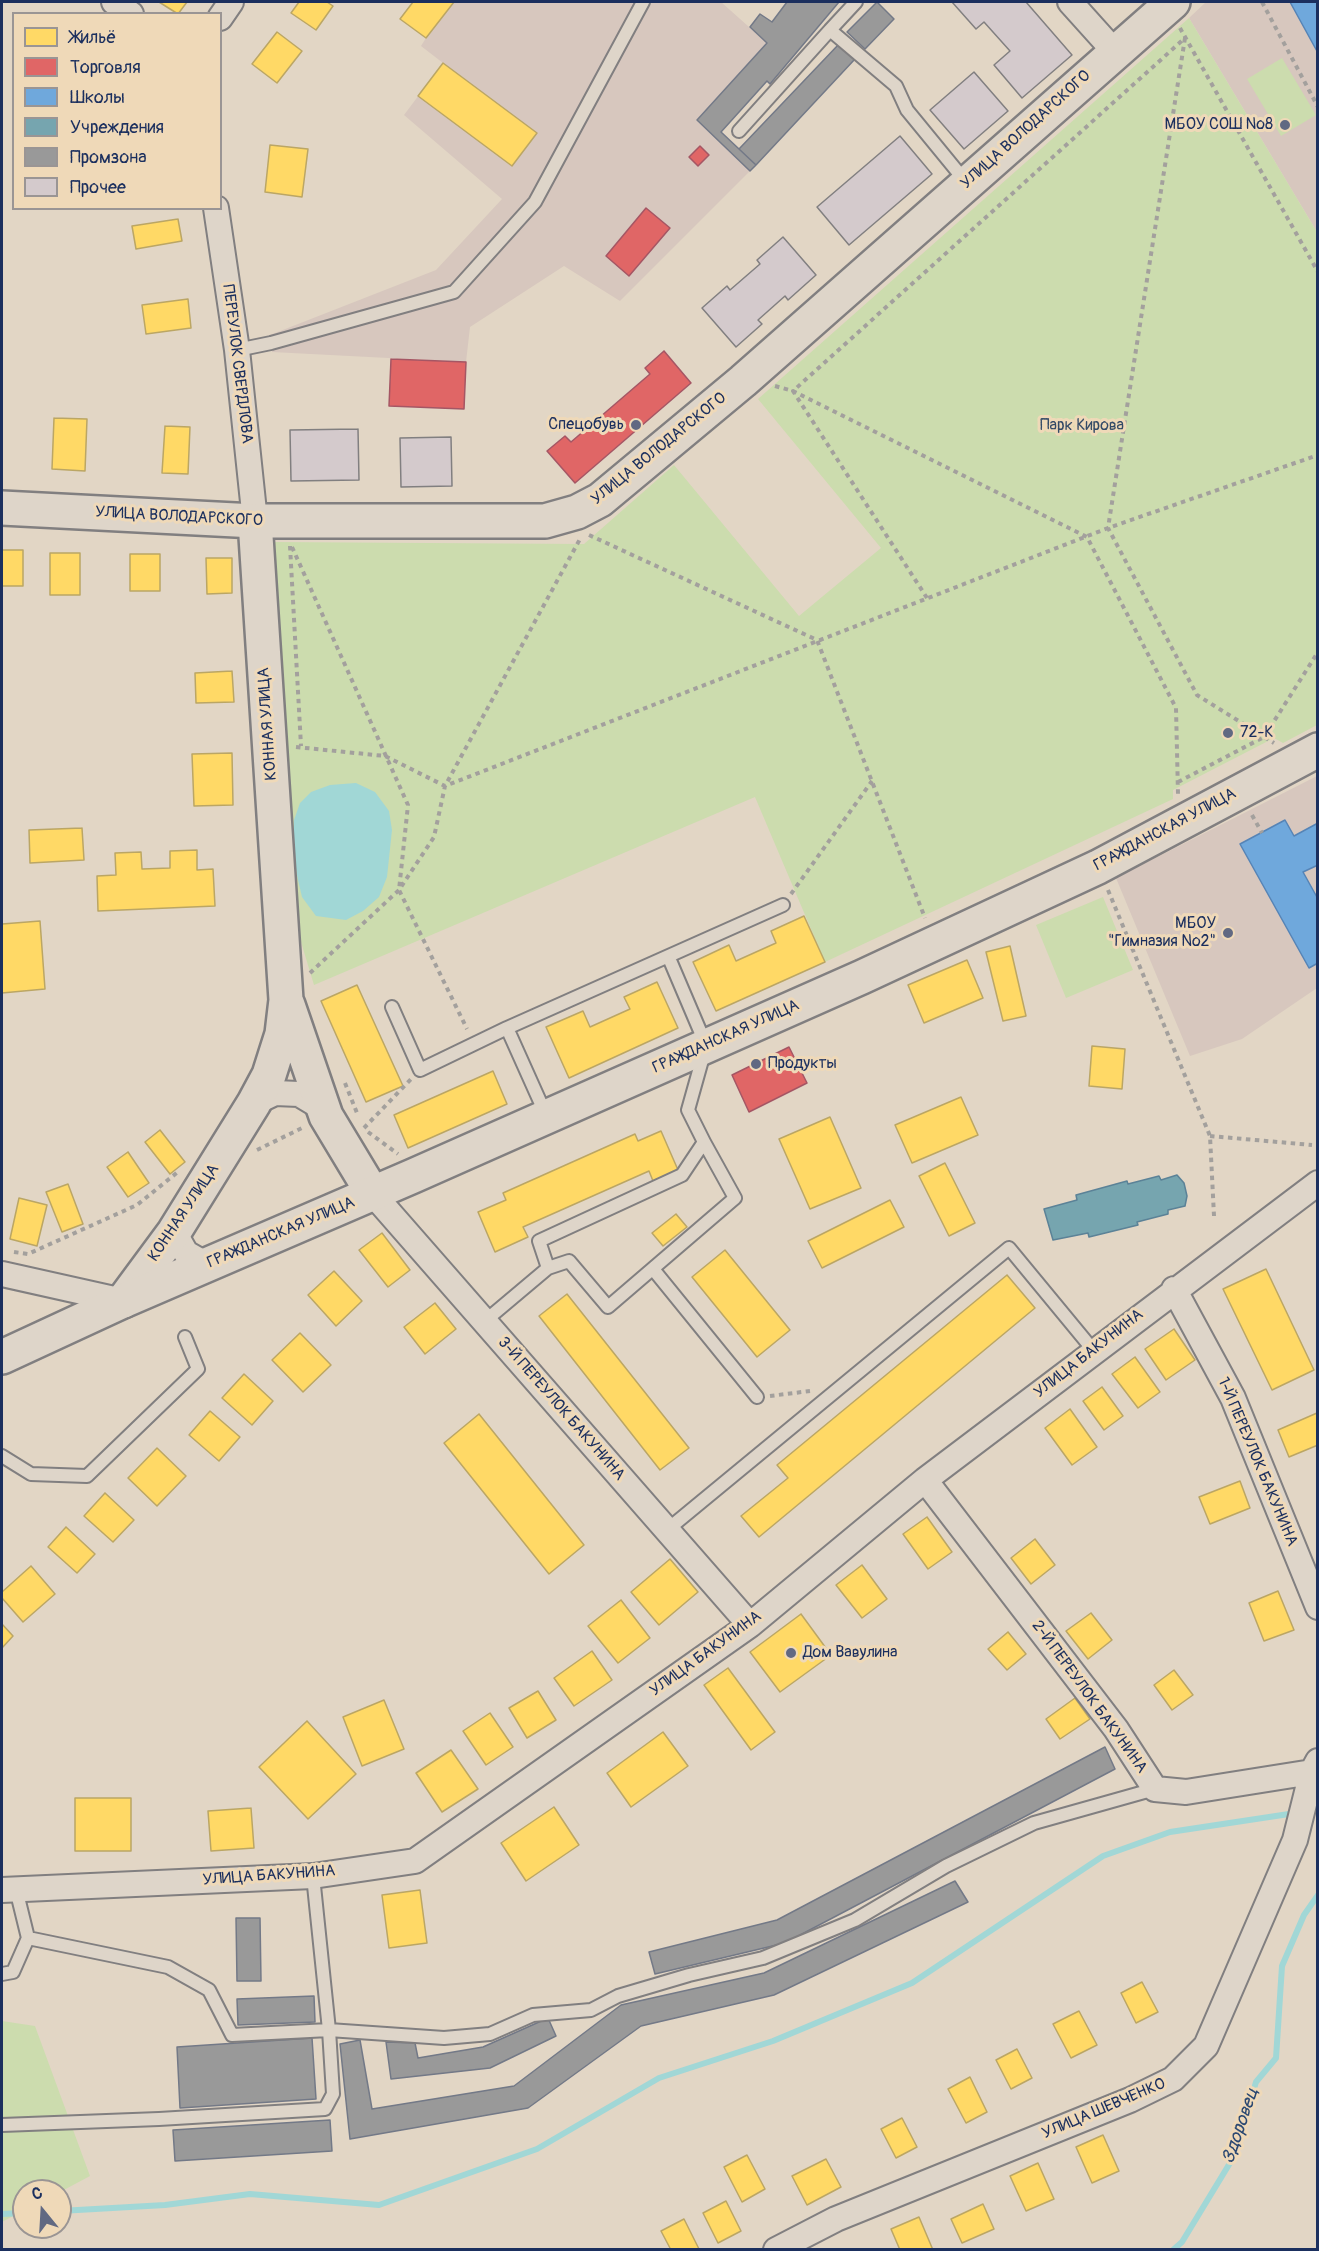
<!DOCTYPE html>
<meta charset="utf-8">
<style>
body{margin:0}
#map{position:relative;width:1319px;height:2251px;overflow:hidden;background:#e2d6c5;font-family:Pangolin,sans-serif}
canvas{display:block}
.frame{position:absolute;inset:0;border:3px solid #1b2f5e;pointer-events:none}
.legend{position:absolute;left:12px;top:12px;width:210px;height:198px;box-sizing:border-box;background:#efd9b8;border:2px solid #9a9594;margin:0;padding:8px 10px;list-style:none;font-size:18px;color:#1b2f5e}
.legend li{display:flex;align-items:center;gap:12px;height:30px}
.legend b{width:30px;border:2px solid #9a9594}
.north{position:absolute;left:12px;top:2179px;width:60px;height:60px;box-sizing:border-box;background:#efd9b8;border:2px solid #9a9594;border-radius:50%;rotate:342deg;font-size:16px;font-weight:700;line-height:24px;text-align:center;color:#1b2f5e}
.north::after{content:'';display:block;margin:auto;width:21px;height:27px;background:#616982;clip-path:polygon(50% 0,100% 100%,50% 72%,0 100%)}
</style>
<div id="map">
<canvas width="1319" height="2251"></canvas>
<div class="frame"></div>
<ul class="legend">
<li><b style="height:16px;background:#ffd966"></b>Жильё</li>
<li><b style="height:16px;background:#e06666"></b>Торговля</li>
<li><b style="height:16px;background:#6fa8dc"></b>Школы</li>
<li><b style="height:16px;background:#76a5af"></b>Учреждения</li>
<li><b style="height:16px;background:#999"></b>Промзона</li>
<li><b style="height:16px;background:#d4cacc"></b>Прочее</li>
</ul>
<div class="north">С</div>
</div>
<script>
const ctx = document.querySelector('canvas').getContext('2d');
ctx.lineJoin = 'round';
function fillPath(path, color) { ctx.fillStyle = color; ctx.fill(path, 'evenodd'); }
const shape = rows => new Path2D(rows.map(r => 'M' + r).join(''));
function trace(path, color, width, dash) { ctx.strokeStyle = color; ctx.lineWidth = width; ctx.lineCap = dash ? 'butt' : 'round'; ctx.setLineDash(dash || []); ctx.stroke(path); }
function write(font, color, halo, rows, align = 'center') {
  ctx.font = font + ' Pangolin,sans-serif'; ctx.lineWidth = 6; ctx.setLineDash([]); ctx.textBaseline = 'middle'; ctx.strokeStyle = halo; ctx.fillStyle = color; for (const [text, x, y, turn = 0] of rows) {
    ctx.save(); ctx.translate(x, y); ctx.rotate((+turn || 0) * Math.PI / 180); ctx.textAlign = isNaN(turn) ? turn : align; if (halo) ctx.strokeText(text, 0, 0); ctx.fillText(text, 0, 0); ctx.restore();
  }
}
fillPath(shape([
 [413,2,721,2,767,43,697,119,750,171,620,301,564,266,470,327,466,362,272,352,270,335,436,270,502,199,404,115,443,63,421,46,426,38,400,19],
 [1206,2,1317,2,1317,232,1189,18],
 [1317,776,1317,988,1242,1039,1190,1056,1116,878]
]), '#d7c7be');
fillPath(shape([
 [1189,18,1317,232,1317,725,1283,743,1274,738,1173,790,1173,799,825,962,755,797,314,985,288,899,270,542,584,544,674,465,799,616,881,548,758,399],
 [1282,58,1316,115,1281,136,1247,79],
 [1103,897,1133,970,1066,998,1036,925],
 [2,2021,35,2026,90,2176,60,2192,24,2191,24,2210,2,2222]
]), '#ccdcae');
fillPath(shape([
 [356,783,375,792,389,811,392,830,387,877,379,897,363,911,346,920,316,916,302,897,298,880,294,859,294,820,300,803,311,792,330,785]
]), '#a1d7d6');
const homes = shape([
 [159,2,187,2,178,14,159,2],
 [299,2,327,2,333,6,316,30,291,13,299,2],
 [413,2,454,2,426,38,400,19,413,2],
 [277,32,302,51,277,83,252,64,277,32],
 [443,63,537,133,512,166,418,96,443,63],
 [270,145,308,149,302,197,265,192,270,145],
 [178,219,182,241,136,249,132,226,178,219],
 [188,299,191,328,146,334,142,305,188,299],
 [54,418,87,419,85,471,52,469,54,418],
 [165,426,190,427,188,474,162,473,165,426],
 [2,550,23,550,23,586,2,586,2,550],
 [50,553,80,553,80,595,50,595,50,553],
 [130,554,160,554,160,591,130,591,130,554],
 [206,558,232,558,232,593,207,594,206,558],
 [232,671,234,702,196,703,195,673,232,671],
 [232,753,233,805,194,806,192,754,232,753],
 [82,828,84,860,30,863,29,830,82,828],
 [197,850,197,870,213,869,215,906,98,911,97,876,116,875,115,853,141,852,142,869,170,868,170,851,197,850],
 [804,916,825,962,716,1011,693,962,729,945,736,961,776,943,771,931,804,916],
 [40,921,45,989,2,993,2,924,40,921],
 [1010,946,1026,1016,1003,1021,986,952,1010,946],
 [967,960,983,998,924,1023,908,985,967,960],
 [657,982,678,1028,569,1078,546,1027,583,1011,590,1027,630,1009,624,997,657,982],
 [357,985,403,1086,366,1102,321,1001,357,985],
 [1092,1046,1125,1049,1122,1089,1089,1086,1092,1046],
 [493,1071,507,1104,408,1148,394,1115,493,1071],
 [961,1097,978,1135,912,1163,895,1125,961,1097],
 [830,1117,861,1188,810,1209,779,1139,830,1117],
 [160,1130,185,1162,170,1174,145,1142,160,1130],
 [661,1131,678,1170,653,1181,649,1171,523,1227,528,1237,495,1252,478,1212,506,1200,503,1193,635,1134,638,1141,661,1131],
 [128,1152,149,1183,128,1197,107,1167,128,1152],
 [945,1163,975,1223,949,1236,919,1176,945,1163],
 [68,1184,83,1224,62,1232,46,1192,68,1184],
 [19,1198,47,1205,37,1246,10,1239,19,1198],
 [890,1200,904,1227,822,1268,808,1241,890,1200],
 [676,1214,687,1227,663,1246,652,1233,676,1214],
 [382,1233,410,1270,388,1287,359,1250,382,1233],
 [725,1250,790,1330,757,1357,692,1277,725,1250],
 [1266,1269,1314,1370,1272,1390,1223,1289,1266,1269],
 [334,1271,362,1301,336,1326,308,1295,334,1271],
 [1007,1275,1035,1308,759,1537,741,1516,788,1478,777,1465,1007,1275],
 [567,1294,689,1448,660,1470,539,1316,567,1294],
 [435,1303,456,1329,425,1354,404,1327,435,1303],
 [1174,1329,1195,1360,1166,1380,1145,1349,1174,1329],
 [300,1333,331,1365,303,1392,272,1360,300,1333],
 [1135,1357,1160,1392,1138,1408,1112,1374,1135,1357],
 [244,1374,273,1401,252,1425,222,1398,244,1374],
 [1102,1387,1123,1416,1104,1430,1083,1401,1102,1387],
 [1070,1409,1097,1447,1072,1465,1045,1428,1070,1409],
 [210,1411,240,1437,219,1461,189,1435,210,1411],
 [1317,1413,1318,1445,1289,1457,1278,1430,1317,1413],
 [479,1414,584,1545,549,1574,444,1443,479,1414],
 [157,1448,186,1476,157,1506,128,1478,157,1448],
 [1240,1481,1250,1508,1210,1524,1199,1497,1240,1481],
 [105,1493,134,1520,113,1542,84,1516,105,1493],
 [927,1517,952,1552,928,1569,903,1534,927,1517],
 [66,1527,95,1554,77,1573,48,1547,66,1527],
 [1035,1539,1055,1565,1031,1584,1011,1558,1035,1539],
 [670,1559,698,1592,659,1625,631,1592,670,1559],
 [862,1565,887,1599,862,1618,836,1585,862,1565],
 [31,1566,55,1594,23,1622,2,1598,2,1592,31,1566],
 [1278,1591,1294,1630,1264,1641,1249,1603,1278,1591],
 [621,1600,650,1638,618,1663,588,1626,621,1600],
 [1091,1613,1112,1640,1088,1659,1066,1631,1091,1613],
 [801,1614,831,1655,780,1692,750,1652,801,1614],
 [2,1624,13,1636,2,1648,2,1624],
 [1008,1632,1026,1654,1007,1670,988,1649,1008,1632],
 [592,1651,612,1680,574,1706,554,1678,592,1651],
 [728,1668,775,1732,751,1750,704,1685,728,1668],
 [1174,1670,1193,1695,1172,1710,1154,1685,1174,1670],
 [538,1691,556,1720,527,1738,509,1708,538,1691],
 [1075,1698,1090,1719,1060,1739,1046,1719,1075,1698],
 [384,1700,404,1749,362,1766,343,1717,384,1700],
 [490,1713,513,1747,486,1765,463,1731,490,1713],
 [307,1721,356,1774,308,1819,259,1767,307,1721],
 [663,1732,688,1766,631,1807,607,1773,663,1732],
 [451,1750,478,1789,442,1812,416,1773,451,1750],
 [75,1798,131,1798,131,1851,75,1851,75,1798],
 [554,1807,579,1845,526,1881,501,1843,554,1807],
 [251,1808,254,1848,211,1851,208,1811,251,1808],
 [420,1890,427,1943,389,1948,382,1895,420,1890],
 [1142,1982,1158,2012,1136,2023,1121,1993,1142,1982],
 [1079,2011,1097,2045,1071,2058,1053,2024,1079,2011],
 [1017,2049,1032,2078,1011,2089,996,2060,1017,2049],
 [970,2077,987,2112,966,2123,948,2089,970,2077],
 [902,2118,917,2147,896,2158,881,2129,902,2118],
 [1103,2135,1119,2171,1092,2183,1076,2147,1103,2135],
 [747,2155,765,2189,742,2202,724,2167,747,2155],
 [826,2159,841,2187,807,2205,792,2176,826,2159],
 [1038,2163,1054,2199,1026,2211,1010,2176,1038,2163],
 [726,2201,741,2231,718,2243,703,2213,726,2201],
 [983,2204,994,2229,962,2243,951,2219,983,2204],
 [919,2217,933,2250,900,2250,891,2229,919,2217],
 [684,2219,699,2249,699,2250,671,2250,661,2231,684,2219]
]);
fillPath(homes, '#ffd966');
trace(homes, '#bba664', 1.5);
const shops = shape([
 [700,146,709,155,698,166,689,157,700,146],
 [646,208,670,228,629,276,606,256,646,208],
 [664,351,691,383,575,483,547,451,565,436,571,442,650,374,645,368,664,351],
 [391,359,466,362,464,409,389,406,391,359],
 [789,1047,807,1083,749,1112,732,1075,789,1047]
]);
fillPath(shops, '#e06666');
trace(shops, '#a55664', 1.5);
const schools = shape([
 [1290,2,1318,2,1318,53,1290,2],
 [1285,820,1294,836,1318,823,1318,865,1303,872,1318,899,1318,963,1309,968,1240,844,1285,820]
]);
fillPath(schools, '#6fa8dc');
trace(schools, '#5684b6', 1.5);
const public = shape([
 [1177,1175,1184,1183,1187,1196,1185,1206,1168,1210,1168,1214,1137,1222,1138,1225,1089,1237,1088,1233,1053,1240,1044,1209,1077,1200,1076,1195,1127,1181,1128,1184,1159,1176,1161,1180,1177,1175]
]);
fillPath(public, '#76a5af');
trace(public, '#5b8297', 1.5);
const industry = shape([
 [787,2,839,2,770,84,767,81,721,132,756,165,750,171,697,120,767,43,750,27,760,14,772,22,787,2],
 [877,2,894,19,865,49,847,32,877,2],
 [839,44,855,59,756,165,739,149,839,44],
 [1105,1747,1115,1769,785,1943,655,1974,649,1952,777,1920,1105,1747],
 [955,1881,968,1902,774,1995,641,2026,528,2108,350,2139,340,2044,360,2040,372,2109,514,2086,621,2005,764,1973,955,1881],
 [236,1918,260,1918,261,1981,237,1981,236,1918],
 [314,1996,315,2022,238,2025,237,1999,314,1996],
 [548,2018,556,2036,490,2068,391,2079,386,2042,415,2043,418,2058,483,2047,548,2018],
 [312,2038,316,2099,180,2108,177,2047,312,2038],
 [330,2120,332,2151,175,2161,173,2130,330,2120]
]);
fillPath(industry, '#999');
trace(industry, '#737987', 1.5);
trace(shape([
 [1317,1805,1318,1805],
 [60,2211,165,2205,250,2194,379,2205,537,2149,659,2078,773,2041,912,1983,1103,1856,1170,1832,1289,1814],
 [2,2214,24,2213],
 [1173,2250,1182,2242,1233,2158,1256,2082,1276,2058,1282,1966,1304,1915,1318,1895]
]), '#a1d7d6', 6);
const building = shape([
 [952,2,1026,2,1072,55,1022,98,994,65,1010,51,984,22,976,29,952,2],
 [974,72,1008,111,964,149,930,110,974,72],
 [900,136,932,174,849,245,817,207,900,136],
 [783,237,816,275,788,300,785,296,758,320,762,324,736,347,702,308,727,286,730,290,760,264,757,260,783,237],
 [358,429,359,480,291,481,290,430,358,429],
 [451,437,452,486,401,487,400,438,451,437]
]);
fillPath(building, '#d4cacc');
trace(building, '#817f80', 1.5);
const lane = shape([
 [856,2,830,30,896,86,907,110,966,182],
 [739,131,830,30],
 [237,350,271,343,454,292,535,202,643,2],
 [669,958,706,1045],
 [392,1007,420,1070,507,1028,783,905],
 [507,1028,546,1115],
 [548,1268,569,1261,608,1307,735,1198,704,1142],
 [653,1269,757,1397],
 [485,1321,548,1268,539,1241,682,1175,704,1142,688,1110,704,1053],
 [2,1456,31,1474,87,1476,198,1369,185,1337],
 [667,1530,1009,1248,1094,1351],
 [313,1876,329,2030,444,2038,490,2034,533,2015,591,2010,618,1996,689,1975,763,1958,855,1920,946,1866,1034,1823,1155,1789],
 [2,1974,13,1972,28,1938,16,1889],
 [2,2125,159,2119,325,2109,333,2094,329,2030,232,2035,209,1990,168,1967,28,1938]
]);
const street = shape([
 [114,2,131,14],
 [1070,2,1115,52],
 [220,18,231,2],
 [216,208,237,350,255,521],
 [254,1103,275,1093,299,1094,319,1106,326,1116],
 [373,1194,750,1625],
 [174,1232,186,1253,207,1265],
 [2,1274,123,1301],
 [1174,1289,1233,1398,1318,1607],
 [925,1480,1116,1729,1155,1789,1186,1792,1312,1772],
 [2,1890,313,1876,415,1861,750,1625,925,1480,1318,1183],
 [776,2250,836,2219,1130,2100,1173,2079,1206,2046,1295,1840,1312,1772,1318,1761]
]);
const secondary = shape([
 [2,508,255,521,545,521,577,512,600,500,743,381,1173,2],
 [288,1005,326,1116,373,1194],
 [123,1301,174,1232,254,1103,269,1075,282,1034,286,1000,255,521]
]);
const primary = shape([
 [2,1357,123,1301,413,1176,862,977,1098,867,1318,750]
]);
trace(lane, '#817f80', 16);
trace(street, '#817f80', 28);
trace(secondary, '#817f80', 38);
trace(primary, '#817f80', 38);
trace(shape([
 [1262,2,1318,107],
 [1180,28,1318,272],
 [1185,38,1108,528,1197,695,1274,743],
 [775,386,793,391,1087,537,1176,708,1178,794],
 [589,535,817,640,925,918],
 [290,546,301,746],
 [292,547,408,805,399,890,467,1029],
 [927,598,793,391,1185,38],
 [296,747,385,756,445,786,580,539],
 [1178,782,1264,737,1318,652],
 [1252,815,1262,833],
 [1108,890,1210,1136,1214,1216],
 [791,894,872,781],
 [310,973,399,890,434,837,445,786,1108,528,1318,455],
 [345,1083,357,1113],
 [364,1128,411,1079],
 [368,1132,398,1154],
 [1210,1136,1312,1145],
 [257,1150,304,1127],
 [14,1252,28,1254,137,1205,179,1171],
 [770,1396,810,1391]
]), '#a3a09d', 4, [4.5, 4.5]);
trace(lane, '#ded5c9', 12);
trace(street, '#ded5c9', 24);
trace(secondary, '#ded5c9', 33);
trace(primary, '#ded5c9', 33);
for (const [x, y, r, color] of [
 [1285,125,6,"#616982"],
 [636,425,6,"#616982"],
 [1228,733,6,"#616982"],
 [1228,933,6,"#616982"],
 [756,1064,6,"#616982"],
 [791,1653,6,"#616982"]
]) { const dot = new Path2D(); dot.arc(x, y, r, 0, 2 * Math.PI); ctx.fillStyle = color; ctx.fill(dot); trace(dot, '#efd9b8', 2); }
write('16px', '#1b2f5e', '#efd9b8', [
 ["МБОУ СОШ №8",1273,125],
 ["Спецобувь",624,425],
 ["72-К",1240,733,"left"],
 ["МБОУ",1216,924],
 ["\"Гимназия №2\"",1216,942],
 ["Продукты",768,1064,"left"],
 ["Дом Вавулина",803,1653,"left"]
], 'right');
write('16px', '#1b2f5e', '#efd9b8', [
 ["УЛИЦА ВОЛОДАРСКОГО",1026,130,-42],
 ["ПЕРЕУЛОК СВЕРДЛОВА",237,364,83],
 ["УЛИЦА ВОЛОДАРСКОГО",659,449,-39],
 ["УЛИЦА ВОЛОДАРСКОГО",179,517,3],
 ["КОННАЯ УЛИЦА",268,724,-94],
 ["ГРАЖДАНСКАЯ УЛИЦА",1165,830,-28],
 ["ГРАЖДАНСКАЯ УЛИЦА",726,1037,-24],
 ["КОННАЯ УЛИЦА",184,1213,-56],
 ["ГРАЖДАНСКАЯ УЛИЦА",281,1233,-23],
 ["УЛИЦА БАКУНИНА",1089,1354,-38],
 ["3-Й ПЕРЕУЛОК БАКУНИНА",561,1409,49],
 ["1-Й ПЕРЕУЛОК БАКУНИНА",1257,1462,67],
 ["УЛИЦА БАКУНИНА",706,1654,-36],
 ["2-Й ПЕРЕУЛОК БАКУНИНА",1089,1697,54],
 ["УЛИЦА БАКУНИНА",269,1876,-4],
 ["УЛИЦА ШЕВЧЕНКО",1104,2109,-23]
]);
write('16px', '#334a67', '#efd9b8', [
 ["Парк Кирова",1082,426]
]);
write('italic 18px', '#2b4871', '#efd9b8', [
 ["Здоровец",1241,2126,-71]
]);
</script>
